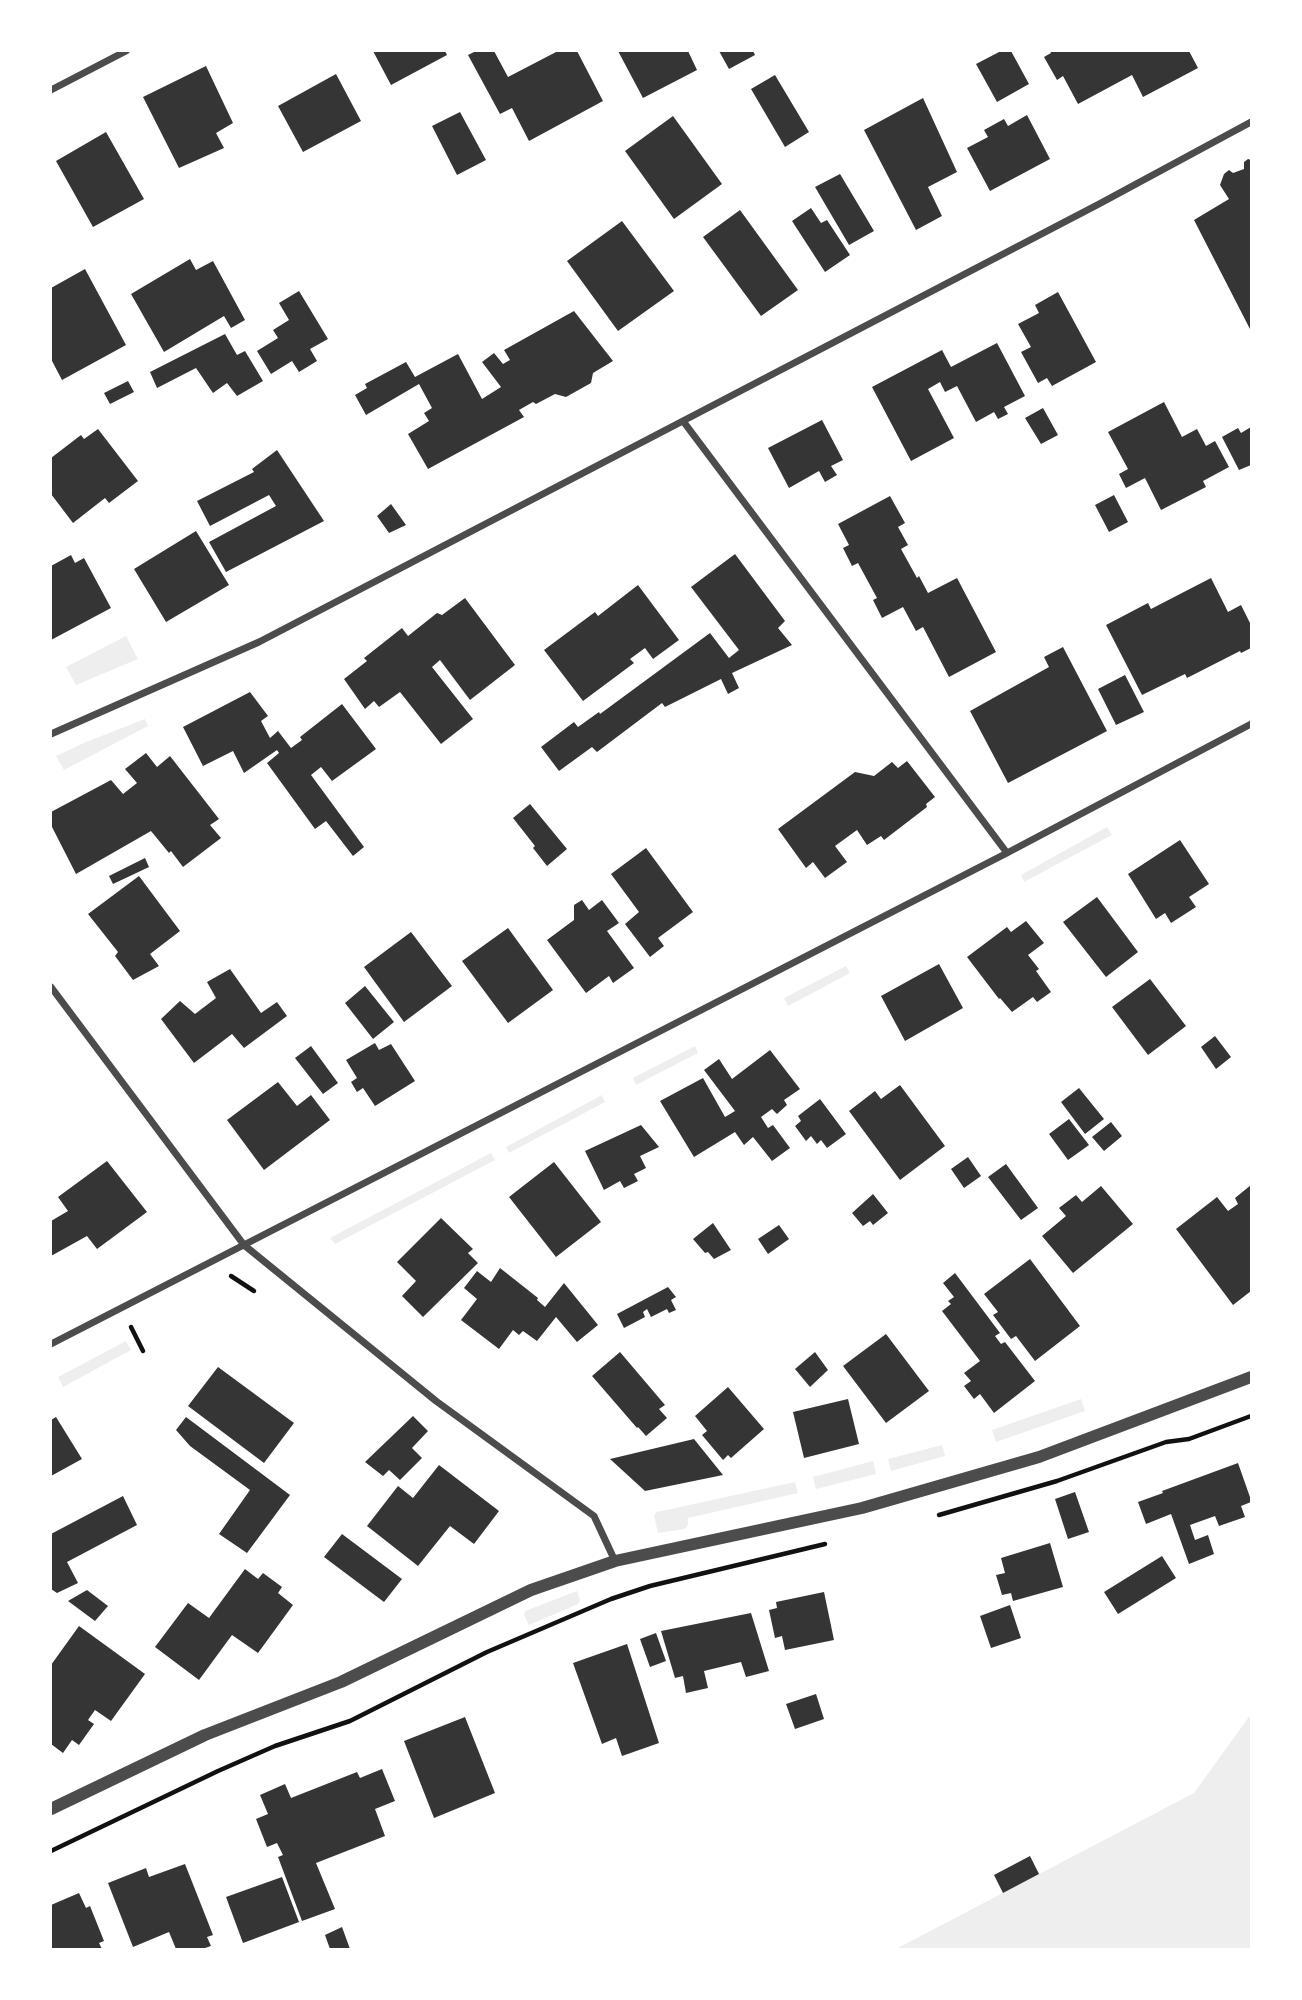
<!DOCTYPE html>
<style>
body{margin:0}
#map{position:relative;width:1302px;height:2000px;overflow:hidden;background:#fff;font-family:"Exo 2",sans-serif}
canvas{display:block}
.frame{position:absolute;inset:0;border:52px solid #fff;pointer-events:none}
</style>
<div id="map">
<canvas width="1302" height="2000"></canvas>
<div class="frame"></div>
</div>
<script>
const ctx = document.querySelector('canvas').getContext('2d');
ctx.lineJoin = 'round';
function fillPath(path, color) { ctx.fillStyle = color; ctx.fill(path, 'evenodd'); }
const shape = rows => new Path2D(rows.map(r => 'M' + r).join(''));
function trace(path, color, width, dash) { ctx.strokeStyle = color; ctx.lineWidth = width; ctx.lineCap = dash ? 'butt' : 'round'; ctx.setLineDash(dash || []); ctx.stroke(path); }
fillPath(shape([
 [126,636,138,659,76,685,66,667],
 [145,719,148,726,64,770,56,756,86,742],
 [1107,827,1112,835,1024,882,1021,875],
 [846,966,850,973,788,1006,784,998],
 [695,1046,698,1053,636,1085,633,1078],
 [602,1095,605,1102,509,1153,506,1147],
 [491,1153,495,1160,335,1244,330,1238],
 [126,1341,131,1350,63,1387,58,1377],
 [1081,1399,1085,1411,996,1442,992,1430],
 [942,1445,945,1456,891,1471,888,1459],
 [873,1461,876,1474,816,1489,813,1477],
 [795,1482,798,1493,688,1518,688,1525,685,1529,658,1533,654,1515,657,1512],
 [577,1591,580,1600,578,1604,529,1625,524,1615,525,1611],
 [1251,1714,1251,1949,896,1949,1194,1793]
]), '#eee');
fillPath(shape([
 [373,51,445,51,447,55,391,85],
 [476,51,494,51,508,77,558,51,577,51,603,101,529,141,512,108,500,114,468,55],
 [618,51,688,51,697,70,643,98],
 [719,51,753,51,755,55,729,69],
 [1001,51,1011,51,1029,84,997,102,976,64],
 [1050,51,1189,51,1198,68,1143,97,1132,75,1078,104,1063,76,1057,80,1044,57,1051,53],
 [206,66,233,123,216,133,224,148,179,168,143,97],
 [336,74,361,121,303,152,278,106],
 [775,75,809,132,785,147,751,89],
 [923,98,957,172,928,187,942,216,916,230,864,130],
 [460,112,486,160,457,175,432,126],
 [1027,115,1050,159,990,191,967,148,988,137,984,130,1004,119,1008,126],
 [673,116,722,184,674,219,625,151],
 [106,132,144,199,93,227,56,161],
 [1248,159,1251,160,1251,331,1194,220,1229,199,1220,185,1224,174,1229,170,1233,173,1244,169,1244,162],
 [840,174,874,231,849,245,815,187],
 [811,208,821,223,827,220,850,255,825,272,792,221],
 [740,210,798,290,761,316,703,237],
 [622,221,674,291,618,331,567,261],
 [190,259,196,270,213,261,245,320,231,328,224,316,164,352,131,294],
 [85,269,126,345,62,380,51,359,51,288],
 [299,291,328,339,310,349,317,361,299,372,292,361,271,374,257,351,278,338,273,330,289,320,279,303],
 [1058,292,1096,362,1052,386,1047,378,1038,383,1021,352,1031,347,1018,324,1039,313,1035,305],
 [574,311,613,361,593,373,591,383,566,397,555,394,536,404,533,402,519,410,524,417,428,469,408,434,429,421,424,413,432,408,419,384,366,415,355,395,367,388,365,384,406,362,415,377,458,354,482,399,501,387,482,362,494,353,503,364,510,360,504,350],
 [225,334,237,355,245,351,263,381,237,396,227,383,213,393,196,368,157,388,150,372],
 [997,343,1025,396,1004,407,1008,414,998,419,994,412,976,422,957,386,945,392,940,382,928,389,954,438,911,461,872,387,942,350,951,367],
 [128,381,134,392,110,404,104,393],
 [1164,402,1182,437,1197,429,1206,446,1215,441,1229,467,1203,481,1206,487,1161,510,1145,478,1126,488,1119,474,1128,469,1108,432],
 [1043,408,1058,435,1041,444,1025,418],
 [822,420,843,460,831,466,837,475,825,482,819,471,789,488,768,448],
 [1251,427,1251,465,1239,470,1222,437,1238,428,1241,433],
 [98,429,138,481,109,503,105,498,73,523,51,494,51,458,81,435,84,439],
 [277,450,324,521,226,572,209,542,276,506,269,495,210,526,197,501,254,472,252,469],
 [1114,495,1128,522,1109,532,1095,505],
 [890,496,905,523,898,527,908,545,901,549,917,578,919,576,928,593,957,578,996,652,949,677,923,627,916,631,903,607,882,618,873,600,877,598,858,563,852,566,843,548,849,545,838,524],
 [391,504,406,525,389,533,377,516],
 [196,531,229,585,166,622,134,569],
 [735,554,785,621,778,628,792,645,732,673,739,688,728,694,721,679,665,707,662,703,597,752,592,747,559,771,541,747,574,722,578,727,599,712,600,714,710,633,729,658,739,650,691,587],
 [71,555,75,563,84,558,111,608,51,640,51,566],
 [1211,578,1228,612,1241,605,1251,625,1251,648,1241,653,1240,651,1187,678,1185,674,1142,695,1106,625,1148,603,1151,609],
 [638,585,679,640,653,659,645,648,630,659,634,663,583,701,544,650,595,612,598,616],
 [465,598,515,665,470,700,440,660,432,667,473,719,441,744,400,692,379,707,374,701,365,709,344,679,367,661,364,658,402,628,408,636,437,613,442,615],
 [1063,647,1107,731,1008,783,970,711,1049,667,1044,657],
 [1125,675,1144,712,1116,725,1098,689],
 [250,692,268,716,261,721,270,738,278,731,291,748,302,740,300,737,342,704,376,749,332,781,321,767,311,775,364,847,353,856,326,821,315,829,267,763,279,753,277,750,244,773,233,751,203,766,183,727],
 [146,753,157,767,170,756,219,819,210,825,221,838,183,867,171,851,169,853,151,831,76,874,51,825,51,812,111,780,123,794,137,783,125,769],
 [907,761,935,797,926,804,927,807,884,840,881,836,867,845,857,830,835,846,847,862,825,878,813,862,806,868,778,829,855,772,874,776,892,762,898,768],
 [530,804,567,849,547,866,533,848,535,846,513,818],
 [1180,840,1209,884,1189,897,1196,907,1171,923,1165,913,1156,919,1128,874],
 [646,848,693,912,658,938,664,946,650,957,625,924,639,912,611,874],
 [145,858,149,867,113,884,109,876],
 [139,876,180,931,150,954,159,966,133,980,115,956,118,952,88,914],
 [1097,897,1138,952,1106,977,1063,922],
 [582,900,589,910,602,900,619,923,607,931,634,968,613,983,609,976,586,993,547,940,574,920,574,905],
 [1026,921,1044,943,1028,955,1039,969,1036,971,1051,992,1037,1002,1033,997,1012,1012,1000,998,999,999,967,957,1007,927,1011,932],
 [508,928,553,990,508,1023,462,961],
 [411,932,452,986,404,1022,364,967],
 [939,964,963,1008,905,1041,881,996],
 [230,969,261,1013,277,1002,287,1016,244,1048,232,1034,194,1063,161,1019,180,1001,195,1014,216,998,207,982],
 [1150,979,1186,1026,1148,1055,1112,1007],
 [365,986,394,1022,373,1039,345,1003],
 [1215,1036,1231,1057,1216,1069,1201,1047],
 [375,1043,379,1050,391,1044,415,1081,375,1106,363,1088,357,1092,351,1082,357,1078,346,1060],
 [311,1046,338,1083,323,1094,295,1058],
 [770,1050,800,1089,784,1100,787,1105,777,1114,772,1109,761,1117,768,1128,773,1125,790,1148,772,1161,753,1137,744,1145,735,1132,694,1157,660,1101,703,1078,725,1117,735,1111,704,1070,719,1059,732,1079],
 [278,1082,297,1106,311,1095,330,1120,264,1170,227,1120],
 [900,1085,945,1146,900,1180,849,1111,875,1091,881,1099],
 [1079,1088,1104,1119,1085,1134,1061,1102],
 [820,1099,846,1134,827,1148,821,1140,817,1144,811,1136,806,1141,795,1126,801,1121,798,1116],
 [1069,1119,1089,1145,1068,1160,1049,1134],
 [1111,1122,1122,1136,1104,1151,1092,1137],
 [641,1125,659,1147,640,1156,646,1168,634,1174,638,1181,624,1188,620,1181,604,1190,585,1151],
 [968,1157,981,1176,964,1188,951,1169],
 [107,1161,147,1212,97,1249,87,1236,51,1256,51,1221,68,1211,58,1197],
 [554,1162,601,1222,556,1257,509,1197],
 [1006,1164,1038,1208,1021,1220,988,1177],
 [1251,1185,1251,1291,1233,1305,1176,1229,1217,1197,1228,1211,1238,1204,1235,1198],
 [1101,1186,1133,1224,1073,1273,1042,1236,1066,1216,1059,1208,1076,1195,1082,1202],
 [873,1194,888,1213,873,1225,870,1221,863,1226,852,1213],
 [441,1218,473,1249,468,1253,478,1263,423,1317,402,1296,416,1281,397,1262],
 [713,1223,731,1250,714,1259,708,1252,705,1253,693,1239],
 [779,1225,789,1239,768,1254,758,1239],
 [1030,1259,1080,1326,1035,1361,1016,1336,1011,1339,993,1315,998,1312,984,1294],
 [500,1268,538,1298,537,1300,545,1307,564,1283,598,1325,577,1342,556,1317,537,1341,523,1331,519,1335,513,1330,499,1349,461,1320,477,1299,464,1288,477,1271,491,1282],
 [955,1273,1000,1333,995,1336,1001,1344,1005,1342,1035,1381,994,1413,980,1394,974,1399,964,1386,971,1381,964,1373,980,1361,942,1311,951,1304,948,1301,954,1297,943,1283],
 [668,1287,676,1297,671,1300,676,1310,669,1313,667,1309,651,1317,647,1309,643,1312,645,1317,624,1328,617,1314],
 [886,1334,929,1391,886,1423,843,1366],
 [620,1352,665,1405,659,1409,667,1418,646,1436,638,1427,637,1428,592,1376],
 [815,1352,828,1370,810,1387,795,1369],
 [218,1367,294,1423,264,1463,188,1406],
 [728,1387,764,1429,731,1458,728,1455,723,1460,702,1435,707,1431,695,1416],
 [848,1399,859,1444,804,1458,793,1412],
 [413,1416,428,1431,412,1448,422,1458,400,1480,389,1470,383,1476,365,1462],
 [56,1417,82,1459,51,1476,51,1420],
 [186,1417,290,1495,247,1553,219,1534,250,1490,190,1446,176,1430],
 [694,1439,723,1475,645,1491,610,1459],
 [1238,1463,1251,1500,1251,1502,1241,1506,1245,1517,1219,1526,1215,1516,1190,1525,1195,1540,1208,1535,1214,1554,1189,1564,1171,1514,1146,1524,1138,1502,1163,1493,1162,1491],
 [439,1465,499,1511,474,1544,450,1526,418,1566,367,1526,398,1486,413,1498],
 [1075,1492,1089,1532,1068,1539,1055,1499],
 [123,1496,137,1525,67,1562,78,1583,57,1593,51,1589,51,1534],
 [342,1534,402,1579,384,1602,324,1557],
 [1050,1543,1063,1587,1013,1601,1011,1593,1002,1595,996,1575,1005,1573,1001,1558],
 [1162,1556,1176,1578,1118,1614,1104,1592],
 [245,1569,258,1579,263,1573,282,1587,278,1593,293,1605,258,1653,232,1635,199,1680,155,1647,188,1603,209,1618],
 [87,1590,108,1606,95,1621,68,1601],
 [824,1592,834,1640,785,1650,782,1636,775,1638,769,1610,777,1608,776,1602],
 [1010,1605,1021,1638,991,1648,980,1616],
 [751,1613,769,1671,746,1677,741,1662,704,1671,708,1688,686,1693,683,1676,675,1678,661,1631],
 [79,1626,145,1674,111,1721,95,1710,88,1720,94,1724,79,1745,72,1740,63,1753,51,1744,51,1665],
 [656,1633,666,1661,650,1667,640,1639],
 [627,1644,659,1743,622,1756,616,1738,602,1744,573,1663],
 [816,1694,824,1719,795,1729,786,1704],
 [465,1717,495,1793,434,1818,404,1741],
 [382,1769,395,1801,375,1809,385,1836,316,1863,335,1909,302,1921,278,1857,283,1855,277,1843,267,1847,256,1819,268,1814,260,1795,285,1784,291,1798,357,1772,360,1778],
 [1030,1856,1039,1874,1003,1893,994,1875],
 [185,1864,213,1935,207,1937,211,1946,202,1949,176,1949,169,1932,133,1947,108,1883,146,1868,149,1877],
 [282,1877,299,1922,243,1943,226,1897],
 [79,1893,86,1908,90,1906,104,1941,99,1943,102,1949,51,1949,51,1905],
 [342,1927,350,1949,330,1949,325,1935]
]), '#353535');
trace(shape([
 [231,1276,254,1291],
 [131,1327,143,1351],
 [939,1515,1057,1481,1166,1442,1189,1439,1251,1416],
 [51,1851,218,1771,275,1746,350,1721,487,1652,611,1599,650,1586,825,1544]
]), '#111', 4.5);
trace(shape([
 [51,90,126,51],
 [683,421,1007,853],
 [51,734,259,642,1099,204,1251,122],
 [51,987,244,1245,436,1401,594,1516,615,1561],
 [51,1344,1007,853,1251,724]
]), '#4c4c4c', 7);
trace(shape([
 [51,1809,205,1735,341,1682,531,1590,615,1561,862,1508,1039,1457,1251,1377]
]), '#4c4c4c', 12);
</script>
